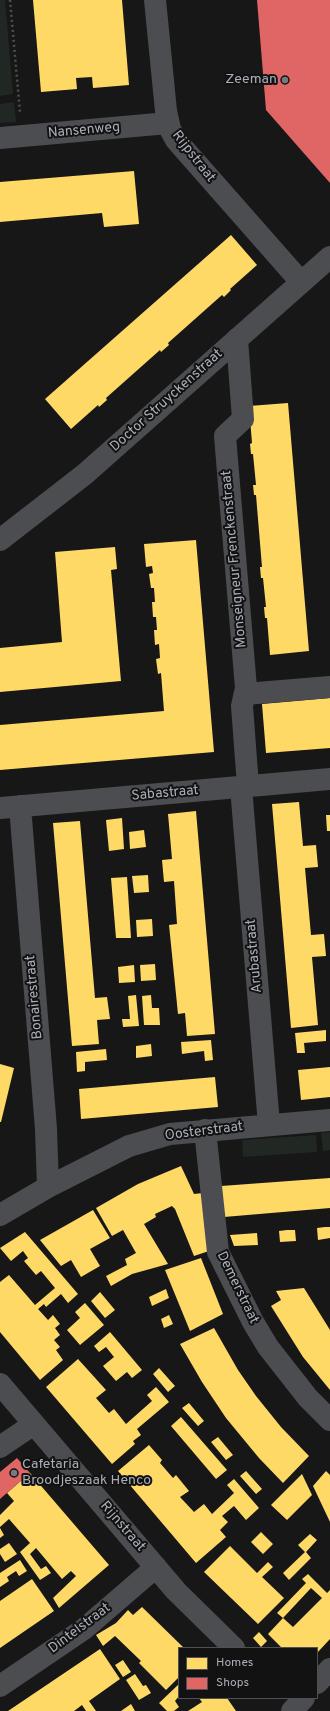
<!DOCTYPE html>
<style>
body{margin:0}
#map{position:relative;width:330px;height:1711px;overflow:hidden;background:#171718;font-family:Overpass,sans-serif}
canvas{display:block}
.legend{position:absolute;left:178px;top:1647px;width:140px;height:52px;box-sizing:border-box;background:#121213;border:1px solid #4f5055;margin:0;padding:5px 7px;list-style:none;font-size:12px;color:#aaaeb7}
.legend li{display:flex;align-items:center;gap:8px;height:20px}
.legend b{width:20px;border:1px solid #4f5055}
</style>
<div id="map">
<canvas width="330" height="1711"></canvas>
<ul class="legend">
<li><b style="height:11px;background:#ffd966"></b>Homes</li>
<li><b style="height:11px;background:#e06666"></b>Shops</li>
</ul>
</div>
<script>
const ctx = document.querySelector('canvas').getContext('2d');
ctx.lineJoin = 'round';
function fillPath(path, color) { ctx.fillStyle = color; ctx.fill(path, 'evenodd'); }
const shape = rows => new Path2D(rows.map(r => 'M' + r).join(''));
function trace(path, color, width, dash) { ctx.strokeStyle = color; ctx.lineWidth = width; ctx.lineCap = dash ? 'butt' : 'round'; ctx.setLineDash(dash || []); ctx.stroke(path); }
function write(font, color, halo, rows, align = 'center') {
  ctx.font = font + ' Overpass,sans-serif'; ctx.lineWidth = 4; ctx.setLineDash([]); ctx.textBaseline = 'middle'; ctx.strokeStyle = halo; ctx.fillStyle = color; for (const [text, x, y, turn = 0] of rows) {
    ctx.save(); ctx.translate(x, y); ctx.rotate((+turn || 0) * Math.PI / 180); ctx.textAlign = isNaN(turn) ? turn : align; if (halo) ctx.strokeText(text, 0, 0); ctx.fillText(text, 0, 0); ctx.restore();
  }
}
fillPath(shape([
 [0,0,5,0,13,94,0,96],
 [14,102,16,122,0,123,0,104],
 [330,1132,330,1150,323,1151,321,1133],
 [316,1135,317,1152,243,1157,242,1140]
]), '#212722');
fillPath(shape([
 [33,0,122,0,129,85,93,88,92,77,76,78,77,89,41,92],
 [134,171,139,224,104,227,102,213,0,222,0,182],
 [231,235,257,265,230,289,231,290,224,297,222,295,168,343,169,345,161,352,160,350,106,398,107,400,99,407,98,405,71,429,45,399],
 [288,403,309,651,270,655,267,618,265,618,264,607,266,607,263,578,261,578,260,567,262,567,256,495,254,495,253,485,256,485,253,454,251,454,250,444,252,443,249,406],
 [196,540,214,752,0,770,0,725,164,711,161,673,158,674,156,659,160,658,159,644,155,645,154,630,157,630,156,617,153,617,152,602,155,602,154,588,151,588,149,574,153,573,152,566,146,567,144,544],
 [115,547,117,569,111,570,121,681,0,692,0,648,62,642,55,552],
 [330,698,330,748,266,753,262,704],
 [299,802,303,846,316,845,318,867,305,868,311,935,324,934,326,956,312,957,318,1025,291,1028,272,804],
 [196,811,215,1034,187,1036,185,1013,178,1014,169,925,177,924,174,881,164,882,162,860,172,859,168,814],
 [326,815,330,815,330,831,327,831],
 [122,818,124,849,109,851,106,820],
 [80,821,95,998,107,997,110,1019,97,1020,99,1044,72,1046,53,823],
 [144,830,146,847,130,849,129,832],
 [148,875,149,892,134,893,132,876],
 [127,877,131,938,116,938,111,878],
 [152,919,153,936,137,937,136,920],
 [155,964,156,980,141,981,140,965],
 [134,965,135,982,119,983,118,967],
 [136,995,139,1026,123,1027,122,1019,130,1019,128,996],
 [151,995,152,1008,159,1008,160,1025,144,1025,142,996],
 [326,1030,326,1041,304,1043,305,1053,297,1053,295,1033],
 [211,1040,213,1060,205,1061,204,1051,182,1054,181,1042],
 [151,1044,152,1056,136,1058,136,1046],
 [106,1049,107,1060,85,1062,85,1071,77,1072,76,1052],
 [0,1064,14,1068,1,1122,0,1122],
 [330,1067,330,1097,301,1100,298,1070],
 [215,1077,218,1107,81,1119,79,1089],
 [181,1166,194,1194,203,1193,209,1251,194,1256,175,1209,172,1206,155,1214,156,1217,144,1224,168,1264,132,1274,111,1286,106,1276,127,1265,125,1259,136,1253,123,1230,112,1236,96,1208,138,1184],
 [330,1178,330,1208,224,1217,221,1186],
 [93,1210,110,1238,90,1249,100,1266,81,1277,71,1260,61,1266,40,1240],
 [325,1227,330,1227,330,1238,318,1240,317,1228],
 [287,1230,295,1230,296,1241,280,1242,279,1231],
 [25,1232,78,1294,68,1303,61,1294,46,1307,44,1304,38,1309,48,1320,53,1315,60,1324,55,1328,60,1335,54,1340,60,1347,56,1350,63,1360,40,1380,0,1332,0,1282,9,1275,35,1305,55,1288,41,1271,36,1275,24,1261,28,1258,23,1251,11,1261,0,1248],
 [257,1233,258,1245,234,1246,230,1235],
 [201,1258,223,1314,190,1331,165,1270],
 [304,1288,330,1330,330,1390,303,1357,271,1306,281,1300,276,1291],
 [166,1289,169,1298,152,1306,149,1297],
 [100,1292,115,1310,105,1318,91,1301],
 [85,1303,104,1325,80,1345,67,1330,80,1318,75,1312],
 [169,1315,173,1324,164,1328,161,1319],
 [214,1328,238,1370,256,1396,281,1427,309,1456,283,1483,259,1458,226,1418,202,1382,180,1344],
 [110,1332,142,1370,132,1378,127,1372,116,1381,103,1366,114,1357,106,1347,99,1352,94,1346],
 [78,1359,106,1390,96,1398,109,1413,114,1409,126,1424,152,1401,147,1395,156,1387,169,1402,137,1429,141,1435,133,1441,135,1444,112,1464,46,1387],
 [159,1368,175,1386,168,1392,153,1374],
 [189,1403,204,1421,198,1426,182,1408],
 [181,1417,227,1470,216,1479,171,1426],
 [218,1437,233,1455,226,1460,211,1442],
 [149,1445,162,1460,160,1463,173,1478,176,1475,189,1491,180,1497,194,1512,204,1504,212,1514,234,1493,227,1485,234,1479,259,1508,246,1520,234,1506,222,1516,228,1522,220,1530,226,1537,196,1563,118,1471],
 [246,1471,262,1489,256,1494,240,1476],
 [326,1471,330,1475,330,1522,313,1486],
 [30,1473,109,1565,59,1608,53,1598,76,1576,71,1571,62,1579,36,1548,30,1554,41,1569,46,1566,51,1573,40,1580,20,1552,30,1543,9,1519,0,1527,0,1515,14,1501,7,1493],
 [302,1474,312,1495,287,1520,271,1505],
 [0,1528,4,1535,0,1538],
 [261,1532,273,1544,263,1554,251,1542],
 [310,1534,317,1540,306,1552,311,1558,289,1580,283,1573,305,1552,298,1545],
 [9,1543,17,1554,5,1562,0,1554,0,1549],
 [230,1546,257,1573,268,1562,273,1567,262,1577,284,1598,258,1624,204,1572],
 [20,1560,27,1571,19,1576,16,1571,7,1577,9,1581,0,1587,0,1573],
 [308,1574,327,1593,330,1590,330,1639,317,1653,317,1648,282,1648,268,1634,283,1618,293,1627,322,1598,311,1588,283,1618,277,1613,306,1583,302,1579],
 [32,1579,54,1611,0,1648,0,1601],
 [142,1607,184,1648,179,1648,179,1677,166,1690,139,1663,141,1661,115,1636,103,1646,96,1635,116,1623,128,1610,133,1615],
 [259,1632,267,1641,261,1647,253,1638],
 [100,1649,120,1679,89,1701,96,1711,86,1711,82,1705,74,1711,8,1711],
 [123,1660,131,1672,123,1677,115,1665],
 [135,1674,143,1686,146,1685,151,1693,139,1700,126,1680],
 [179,1684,179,1696,175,1701,179,1707,174,1711,167,1711,159,1703],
 [199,1698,227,1698,236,1711,188,1711,202,1702],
 [131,1704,135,1711,121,1711]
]), '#ffd966');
fillPath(shape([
 [257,0,330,0,330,183,266,110],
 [17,1458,30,1473,0,1499,0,1472]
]), '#e06666');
trace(shape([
 [10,0,20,112]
]), '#4d4f51', 2.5, [2, 3]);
trace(shape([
 [155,0,166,111,170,129,176,140,301,282],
 [0,138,168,123],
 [237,339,243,419,225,436,246,688,242,706,248,786],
 [0,540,85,474,330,257],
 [245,694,330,687],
 [241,787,269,1125],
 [20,806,46,1129,48,1187],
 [0,808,330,779],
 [205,1130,218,1252,253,1322,268,1347,308,1398,330,1420],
 [0,1215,48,1187,129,1146,170,1134,330,1120],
 [0,1384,176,1591,234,1648],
 [0,1447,34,1424],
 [317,1683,330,1669],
 [0,1686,84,1629,156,1567],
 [292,1711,304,1698]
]), '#4c4d50', 22);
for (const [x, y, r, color] of [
 [285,80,4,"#77797f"],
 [14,1473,4,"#77797f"]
]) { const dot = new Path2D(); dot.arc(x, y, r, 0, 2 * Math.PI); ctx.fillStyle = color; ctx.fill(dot); trace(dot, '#121213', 1.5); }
write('14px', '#aaaeb7', '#121213', [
 ["Zeeman",277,80],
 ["Cafetaria",22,1465,"left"],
 ["Broodjeszaak Henco",22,1481,"left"]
], 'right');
write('14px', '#aaaeb7', '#121213', [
 ["Nansenweg",84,131,-5],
 ["Rijpstraat",193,157,52],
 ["Doctor Struyckenstraat",167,401,-42],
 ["Monseigneur Frenckenstraat",235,559,-95],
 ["Sabastraat",165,794,-5],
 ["Arubastraat",255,956,-95],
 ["Bonairestraat",35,997,-95],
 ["Oosterstraat",204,1132,-7],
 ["Demerstraat",237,1288,64],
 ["Rijnstraat",122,1527,49],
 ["Dintelstraat",80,1629,-37]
]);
</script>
